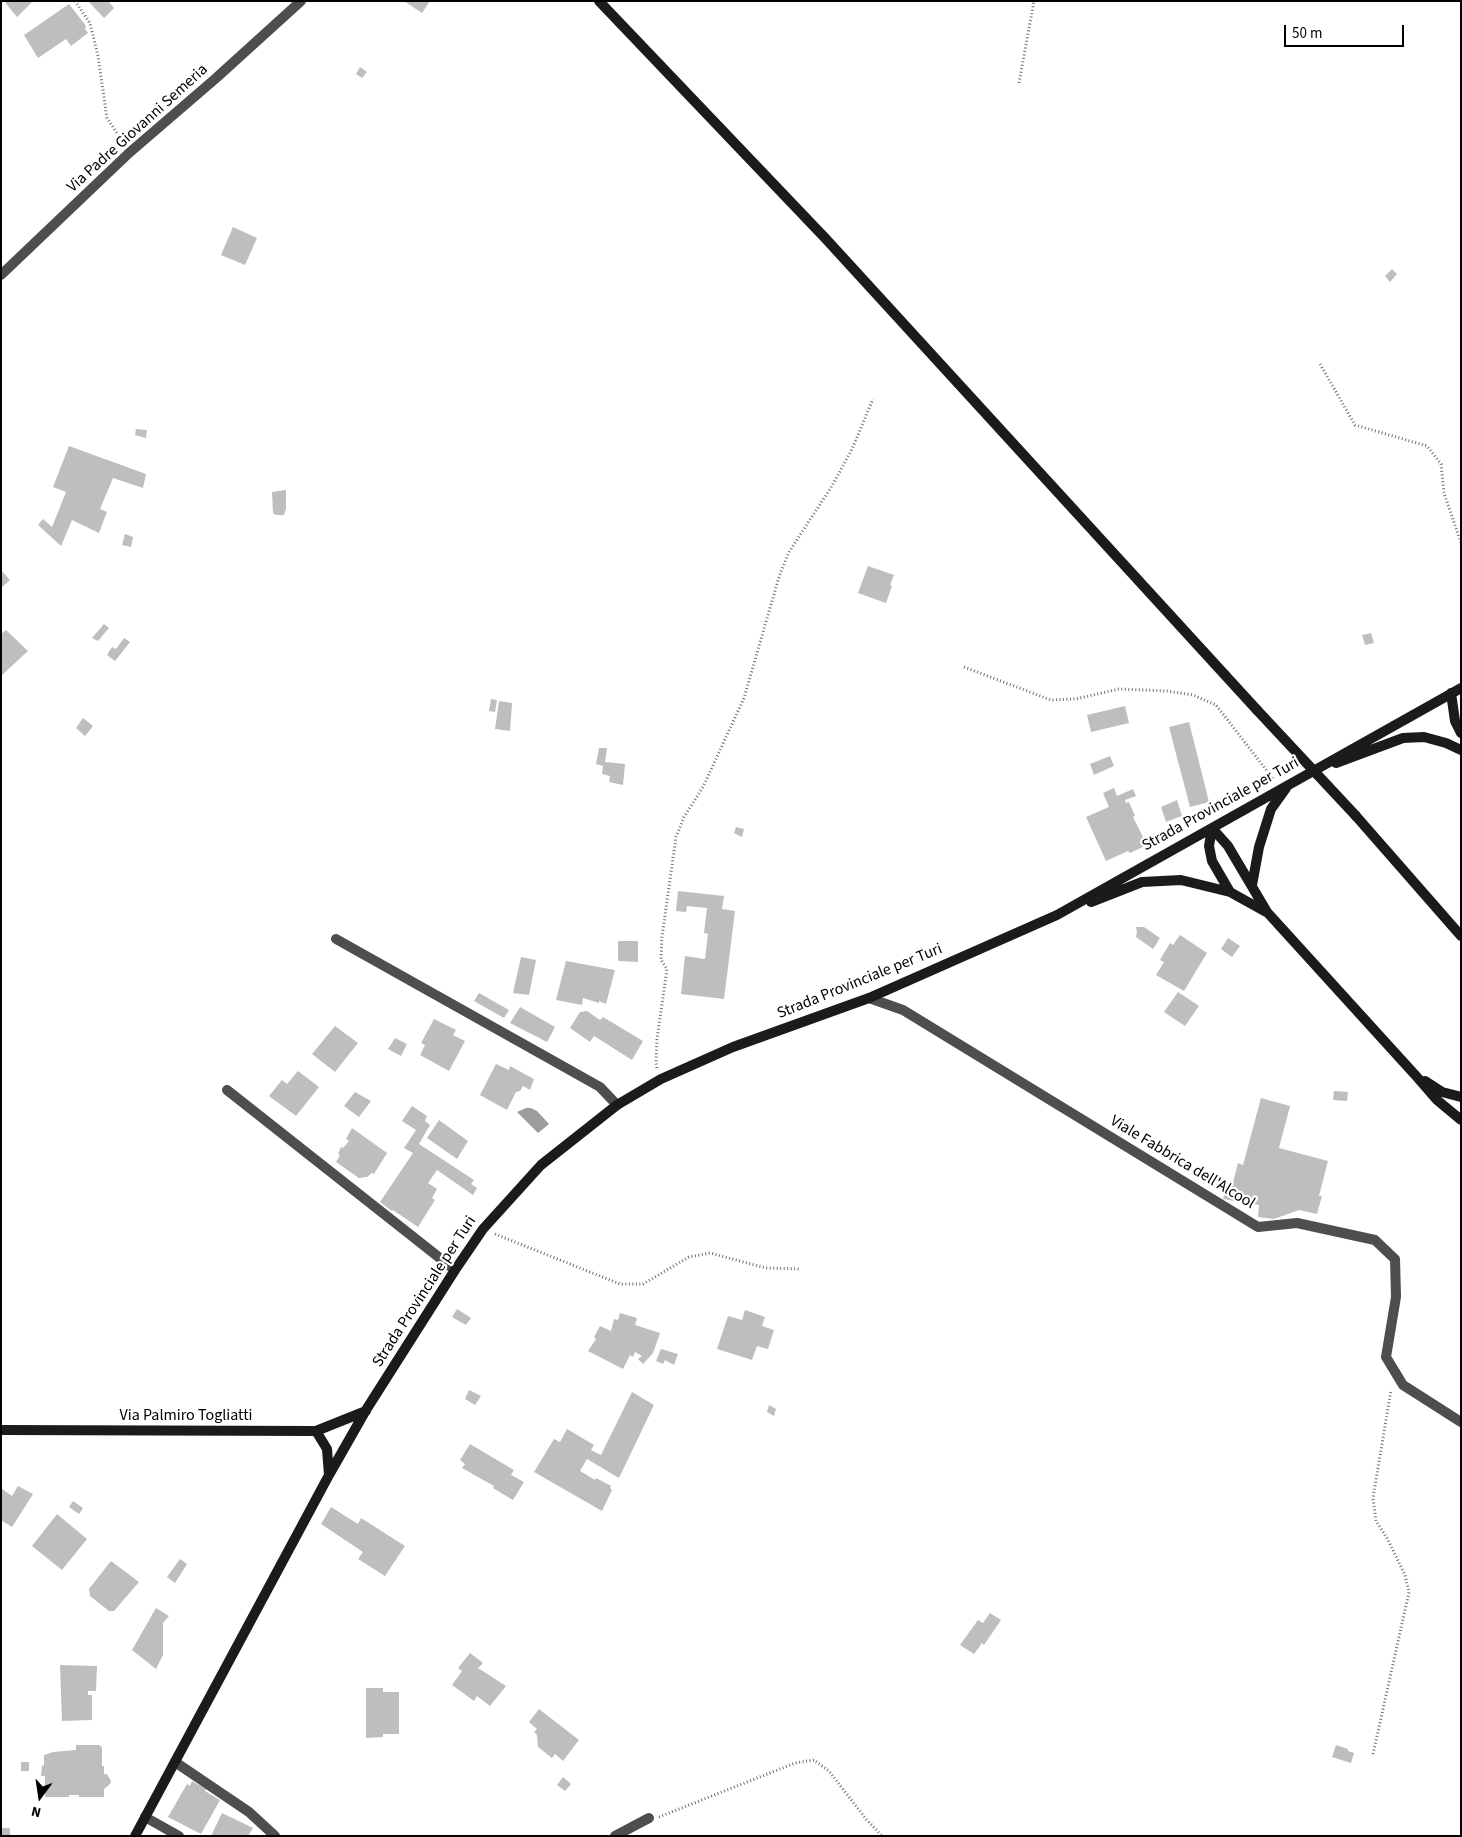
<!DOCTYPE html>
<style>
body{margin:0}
#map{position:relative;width:1462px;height:1837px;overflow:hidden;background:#fff;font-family:"Source Sans 3",sans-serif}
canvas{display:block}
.frame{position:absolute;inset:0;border:2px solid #000;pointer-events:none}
.north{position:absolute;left:15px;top:1772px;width:50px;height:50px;-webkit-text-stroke:4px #fff;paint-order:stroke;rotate:194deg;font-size:14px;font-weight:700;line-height:20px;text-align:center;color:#000}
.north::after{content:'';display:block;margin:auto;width:18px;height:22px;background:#000;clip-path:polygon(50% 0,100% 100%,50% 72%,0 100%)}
.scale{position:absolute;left:1284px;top:25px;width:120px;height:22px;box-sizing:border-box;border:2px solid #000;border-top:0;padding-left:6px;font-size:15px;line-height:18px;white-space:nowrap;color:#000;-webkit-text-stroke:4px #fff;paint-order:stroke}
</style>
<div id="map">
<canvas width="1462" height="1837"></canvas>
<div class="frame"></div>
<div class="north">N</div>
<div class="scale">50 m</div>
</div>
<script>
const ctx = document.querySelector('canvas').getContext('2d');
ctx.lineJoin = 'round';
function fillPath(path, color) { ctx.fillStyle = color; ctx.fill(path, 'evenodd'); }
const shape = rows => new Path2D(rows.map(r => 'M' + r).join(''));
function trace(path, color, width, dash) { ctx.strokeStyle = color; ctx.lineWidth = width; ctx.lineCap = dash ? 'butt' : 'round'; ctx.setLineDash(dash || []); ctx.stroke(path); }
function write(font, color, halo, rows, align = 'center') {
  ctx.font = font + ' "Source Sans 3",sans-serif'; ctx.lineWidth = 4.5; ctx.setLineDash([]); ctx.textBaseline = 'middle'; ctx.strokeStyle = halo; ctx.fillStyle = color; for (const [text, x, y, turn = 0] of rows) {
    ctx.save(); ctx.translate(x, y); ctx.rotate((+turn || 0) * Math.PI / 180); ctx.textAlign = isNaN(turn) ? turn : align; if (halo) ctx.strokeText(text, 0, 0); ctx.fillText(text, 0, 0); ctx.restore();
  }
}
fillPath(shape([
 [526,1108,531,1108,537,1111,549,1124,538,1133,517,1112]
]), '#9c9c9c');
fillPath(shape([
 [4,1,31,1,32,2,17,17],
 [88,1,108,1,114,8,104,18],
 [404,1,430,1,422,13],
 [69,4,86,26,85,29,88,33,71,46,66,39,38,58,24,35],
 [360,67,367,72,362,78,356,74],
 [233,227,257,238,245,265,221,255],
 [1392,269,1397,274,1390,282,1385,276],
 [136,429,147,430,146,438,135,435],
 [69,446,146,474,143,488,113,478,100,509,107,512,99,533,72,520,61,546,38,525,43,519,52,527,66,492,53,487],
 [286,490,286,509,284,515,276,515,273,513,272,492],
 [125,534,133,537,131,547,122,545],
 [868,566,894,575,890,585,892,586,886,603,858,593],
 [1,570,10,580,1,588],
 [104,624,109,628,98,641,92,638],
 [6,630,28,651,1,676,1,634],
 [1371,633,1374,643,1365,645,1362,635],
 [124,638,130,642,115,661,107,655,112,647,116,649],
 [491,699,497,700,495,712,489,711],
 [499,701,512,703,510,731,495,729],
 [1125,706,1129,723,1091,732,1087,715],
 [83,718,93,726,85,736,76,728],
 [1189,722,1209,802,1190,807,1169,727],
 [599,748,607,748,605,762,625,764,623,785,609,782,610,776,602,774,603,766,596,764],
 [1110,756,1114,766,1094,775,1090,764],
 [1114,788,1117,796,1133,789,1136,796,1125,800,1126,803,1129,802,1135,816,1133,817,1147,845,1130,853,1128,851,1106,861,1086,817,1109,807,1103,793],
 [1177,800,1182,816,1166,822,1161,807],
 [736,827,744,829,742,837,734,833],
 [678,891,724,896,722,909,735,911,724,999,681,994,685,956,705,959,708,934,704,933,707,908,687,906,686,912,676,911],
 [1136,927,1144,927,1160,938,1153,949,1136,937,1137,932],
 [1180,935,1207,953,1184,991,1156,975,1164,962,1160,960,1170,943,1173,945],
 [1228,938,1240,946,1232,957,1221,949],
 [618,941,638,941,638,962,618,961],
 [521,957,536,960,529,995,513,993],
 [566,961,615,970,606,1004,599,1001,599,1003,583,998,582,1005,556,1000],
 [1178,992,1199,1006,1185,1026,1164,1012],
 [479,993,509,1010,504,1018,474,1001],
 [520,1007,555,1027,547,1042,510,1023],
 [587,1011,600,1020,603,1017,643,1041,632,1060,594,1036,590,1042,570,1028,580,1012],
 [434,1019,456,1030,453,1035,465,1041,449,1071,420,1055,425,1045,421,1043],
 [335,1026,358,1043,335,1072,312,1054],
 [395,1038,407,1044,401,1056,388,1049],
 [496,1064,509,1070,510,1066,534,1079,530,1090,523,1086,520,1091,516,1092,507,1110,480,1095],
 [298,1071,319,1087,296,1116,269,1096,282,1080,287,1084],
 [1334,1091,1348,1092,1347,1101,1333,1100],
 [355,1092,371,1101,359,1117,344,1106],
 [1261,1098,1290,1106,1279,1148,1328,1161,1319,1196,1322,1196,1317,1214,1299,1210,1274,1219,1258,1217,1259,1205,1223,1199,1226,1189,1231,1190,1238,1163,1243,1165],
 [412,1106,427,1116,425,1121,430,1125,419,1144,474,1180,471,1184,477,1188,473,1195,437,1170,428,1183,437,1189,432,1198,435,1200,418,1227,393,1210,392,1211,380,1202,413,1153,404,1148,416,1130,402,1121],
 [439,1120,468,1141,457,1159,427,1138],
 [352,1128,387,1153,374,1174,372,1173,367,1177,359,1178,336,1162,340,1155,338,1154,341,1147,343,1148,349,1141,346,1139],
 [457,1309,471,1318,466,1325,452,1317],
 [745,1310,765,1317,762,1326,774,1330,768,1349,757,1346,752,1360,717,1349,728,1316,742,1320],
 [620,1313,637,1318,635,1325,660,1333,653,1353,643,1364,638,1359,642,1356,635,1352,633,1357,630,1355,623,1369,588,1351,596,1339,594,1337,600,1326,611,1331,614,1319,618,1320],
 [661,1349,678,1354,674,1365,665,1360,663,1364,656,1361],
 [469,1390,481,1396,475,1405,465,1399],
 [632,1392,654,1405,619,1478,587,1459,580,1471,595,1480,596,1478,611,1486,610,1488,612,1490,602,1511,534,1472,554,1439,560,1442,567,1429,594,1445,591,1450,601,1455],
 [769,1405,776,1409,774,1416,767,1412],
 [470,1444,514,1470,511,1475,524,1482,513,1500,493,1488,494,1486,462,1468,465,1464,460,1460],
 [18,1486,33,1494,12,1527,1,1520,1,1488,12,1496],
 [73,1501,83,1508,79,1514,69,1507],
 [331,1507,358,1524,361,1518,405,1546,385,1576,358,1559,363,1552,321,1524],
 [57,1514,87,1539,62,1570,32,1546],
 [180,1559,187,1564,175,1583,167,1577],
 [111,1561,139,1582,114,1611,109,1611,90,1596,89,1589],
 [156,1608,169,1616,163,1623,163,1655,156,1669,132,1650],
 [990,1613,1001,1620,984,1645,982,1643,974,1654,960,1645,978,1620,983,1623],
 [470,1653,483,1663,478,1668,506,1686,490,1706,477,1696,474,1701,452,1685,462,1671,458,1668],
 [60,1665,97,1666,96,1691,88,1691,88,1695,92,1695,92,1720,62,1721],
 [366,1688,383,1688,383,1692,399,1692,399,1734,383,1734,383,1737,366,1738],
 [539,1709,579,1740,563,1761,555,1754,552,1758,538,1747,537,1735,534,1732,537,1729,529,1722],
 [76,1745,99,1745,102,1747,102,1766,104,1766,104,1774,107,1774,111,1781,110,1784,104,1789,104,1797,79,1797,79,1795,69,1795,69,1797,45,1797,45,1776,41,1776,42,1766,44,1765,44,1755,53,1752,76,1750],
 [1336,1745,1348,1749,1348,1751,1354,1753,1351,1763,1332,1757],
 [21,1762,29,1762,29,1771,21,1771],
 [563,1777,571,1784,565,1791,557,1785],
 [192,1781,206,1789,205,1791,220,1800,201,1834,168,1817,187,1784,190,1786],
 [222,1813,253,1828,248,1836,211,1836],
 [1,1828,10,1828,10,1836,1,1836]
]), '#bebebe');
trace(shape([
 [75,1,90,23,98,56,107,118,124,144],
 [1019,83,1034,1],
 [1320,364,1355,425,1427,446,1441,464,1444,493,1461,543],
 [964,667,1051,700,1076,699,1119,689,1167,691,1193,695,1216,705,1274,780],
 [657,1068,656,1063,657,1039,667,969,661,960,662,937,676,837,684,817,703,787,744,698,779,577,789,552,832,486,852,449,873,399],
 [495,1234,620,1284,643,1284,689,1257,710,1253,766,1268,800,1269],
 [1373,1754,1409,1592,1405,1575,1387,1538,1376,1521,1373,1498,1391,1390],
 [659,1817,795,1763,814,1760,829,1771,866,1819,882,1836]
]), '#707070', 3, [1, 2.5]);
trace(shape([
 [1,275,129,153,215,79,301,1],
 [336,939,600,1087,617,1105],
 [869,998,903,1010,1258,1227,1297,1223,1375,1240,1395,1259,1396,1297,1386,1357,1403,1385,1461,1422],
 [227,1090,455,1270],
 [175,1762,249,1812,275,1836],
 [145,1817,179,1836],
 [615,1836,649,1818]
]), '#4e4e4e', 10);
trace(shape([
 [599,1,826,239,1257,710],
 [1451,693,1455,721,1461,733],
 [1336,763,1403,738,1424,737,1446,743,1461,750],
 [1356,816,1461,936],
 [1212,828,1228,846,1267,912,1417,1077,1437,1100,1461,1120],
 [1212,828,1209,846,1212,861,1230,892],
 [1252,885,1259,847,1271,809,1286,788],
 [1091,902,1142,882,1181,880,1230,892,1266,912],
 [1425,1081,1442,1092,1461,1097],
 [1,1430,316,1431,366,1411],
 [316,1431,327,1449,329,1475],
 [135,1836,329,1475,366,1410,455,1270,483,1229,541,1165,617,1105,661,1079,733,1047,869,998,1057,915,1461,688]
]), '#1b1b1b', 10);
trace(shape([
 [1257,710,1356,816]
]), '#1b1b1b', 10);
write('16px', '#000', '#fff', [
 ["Via Padre Giovanni Semeria",138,129,-42],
 ["Strada Provinciale per Turi",1221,805,-29],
 ["Strada Provinciale per Turi",860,982,-22],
 ["Viale Fabbrica dell'Alcool",1182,1163,31],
 ["Strada Provinciale per Turi",425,1292,-57],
 ["Via Palmiro Togliatti",186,1416]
]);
</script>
